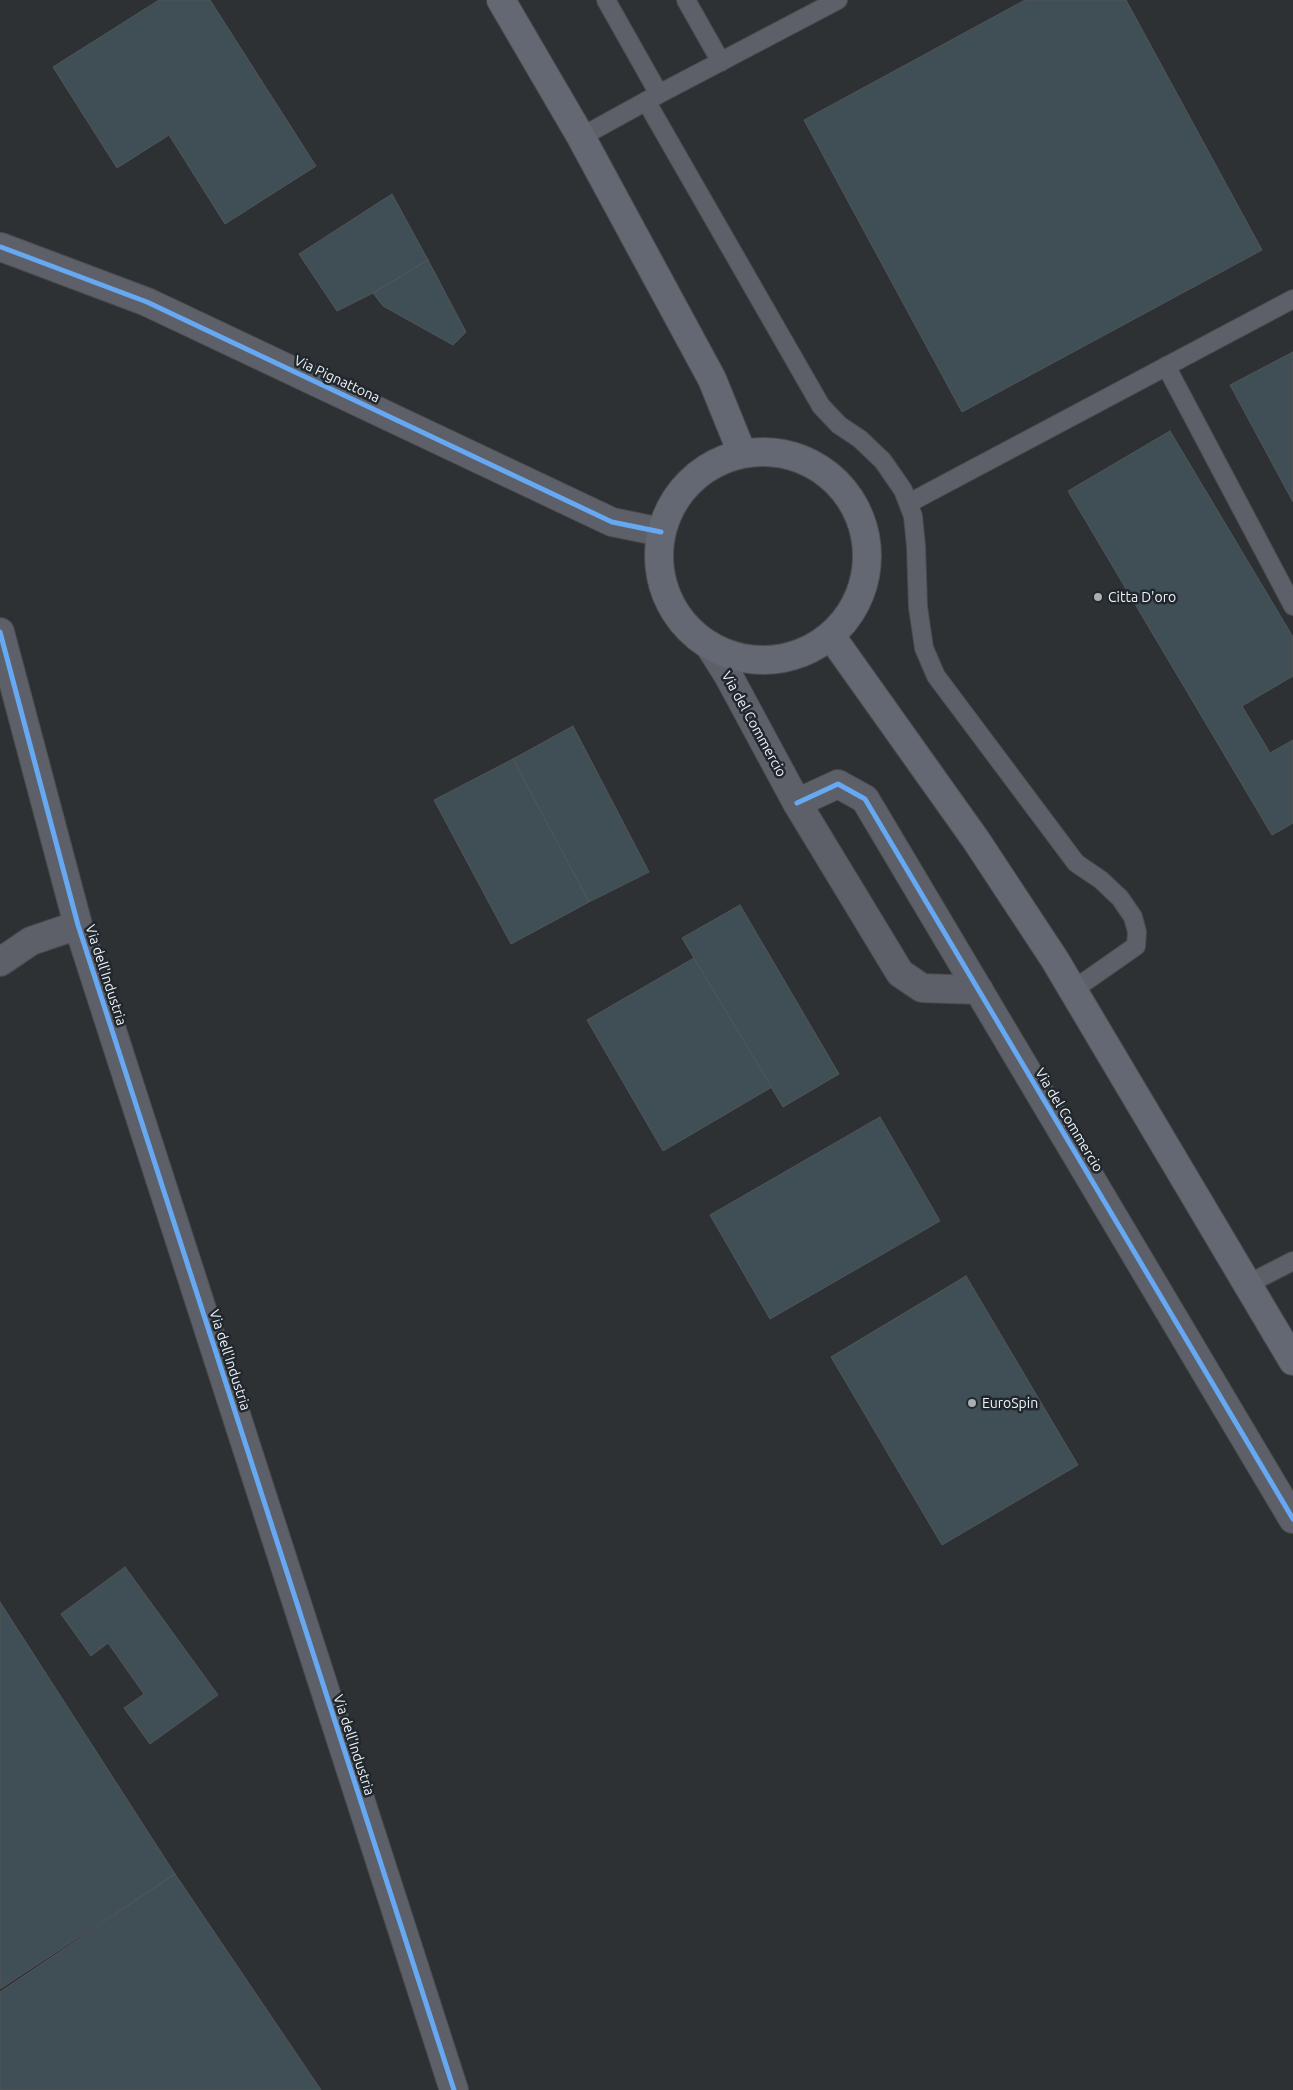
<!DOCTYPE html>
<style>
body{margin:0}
canvas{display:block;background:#2d3134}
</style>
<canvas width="1293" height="2090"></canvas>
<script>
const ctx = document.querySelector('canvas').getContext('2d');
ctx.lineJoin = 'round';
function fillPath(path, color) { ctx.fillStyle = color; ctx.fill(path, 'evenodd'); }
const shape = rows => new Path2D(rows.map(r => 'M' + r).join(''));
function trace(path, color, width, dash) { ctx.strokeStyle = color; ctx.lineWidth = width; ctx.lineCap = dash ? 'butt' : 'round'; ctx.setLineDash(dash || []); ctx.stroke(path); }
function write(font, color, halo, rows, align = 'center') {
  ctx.font = font + ' Ubuntu,sans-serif'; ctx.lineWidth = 5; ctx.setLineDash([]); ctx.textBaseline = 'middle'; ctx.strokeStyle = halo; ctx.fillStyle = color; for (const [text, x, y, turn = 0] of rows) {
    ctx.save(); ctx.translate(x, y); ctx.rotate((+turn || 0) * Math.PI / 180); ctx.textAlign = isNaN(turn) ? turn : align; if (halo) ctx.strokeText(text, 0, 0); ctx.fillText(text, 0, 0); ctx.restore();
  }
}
const building = shape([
 [159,0,210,0,316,166,225,224,169,135,117,168,53,67,159,0],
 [1025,0,1126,0,1262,250,962,412,804,120,1025,0],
 [392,194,428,260,373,293,337,311,299,254,392,194],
 [428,260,466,332,453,345,383,306,373,293,428,260],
 [1293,352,1293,502,1230,385,1293,352],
 [1170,431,1293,637,1293,676,1242,706,1270,753,1293,740,1293,823,1272,835,1068,491,1170,431],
 [573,726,649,872,589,902,513,759,573,726],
 [513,759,589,902,511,944,434,800,513,759],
 [740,905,839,1074,783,1107,682,938,740,905],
 [694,958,772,1087,663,1151,587,1020,694,958],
 [880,1117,940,1221,770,1319,710,1215,880,1117],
 [966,1276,1078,1465,942,1545,831,1357,966,1276],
 [125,1567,218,1695,150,1744,124,1708,144,1694,108,1643,91,1656,61,1614,125,1567],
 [0,1602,175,1874,0,1989,0,1602],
 [175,1874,321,2090,0,2090,0,1992,175,1874]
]);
fillPath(building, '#404f55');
trace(building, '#515558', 1);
const service = shape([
 [606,0,659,94],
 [686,0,721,62],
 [646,101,821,406,839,425,860,439,883,461,903,490,913,516,916,546,918,607,924,648,936,676,1076,863,1101,880,1120,898,1133,917,1137,932,1136,946,1073,990],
 [581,137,659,94,838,0],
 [1166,366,1293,606],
 [909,503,1293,299],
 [1248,1284,1293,1261]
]);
const minor = shape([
 [0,632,78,925,454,2090],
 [709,645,728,675,797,803,900,973,922,988,979,990],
 [797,803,838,784,865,799,1293,1519],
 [0,962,31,941,78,925]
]);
const tertiary = shape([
 [1,247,147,302,612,522,661,532]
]);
const primary = shape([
 [501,0,581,137,712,379,742,453],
 '659 556a104 104 0 1 1 208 0a104 104 0 1 1-208 0Z',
 [831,636,976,840,1055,960,1293,1361]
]);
trace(service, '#494c4f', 20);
trace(minor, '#494c4f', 30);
trace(tertiary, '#494c4f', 30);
trace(primary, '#494c4f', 30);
trace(service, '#5d6068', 18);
trace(minor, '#5d6068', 28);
trace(tertiary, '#5d6068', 28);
trace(primary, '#646872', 28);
trace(shape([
 [1,247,147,302,612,522,661,532],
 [0,632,78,925,454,2090],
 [797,803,838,784,865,799,1293,1519]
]), '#66a8f1', 5);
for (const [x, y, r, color] of [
 [1098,597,5,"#abafb3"],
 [972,1403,5,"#abafb3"]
]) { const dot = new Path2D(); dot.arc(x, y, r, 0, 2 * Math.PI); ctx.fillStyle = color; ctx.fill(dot); trace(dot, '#20272d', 2); }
write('14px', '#eff3f8', '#20272d', [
 ["Via Pignattona",337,379,25],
 ["Via del Commercio",754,724,61],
 ["Via dell'Industria",106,975,72],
 ["Via del Commercio",1069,1120,59],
 ["Via dell'Industria",230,1360,72],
 ["Via dell'Industria",354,1745,72]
]);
write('14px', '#eff3f8', '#20272d', [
 ["Citta D'oro",1108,597],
 ["EuroSpin",982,1403]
], 'left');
</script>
